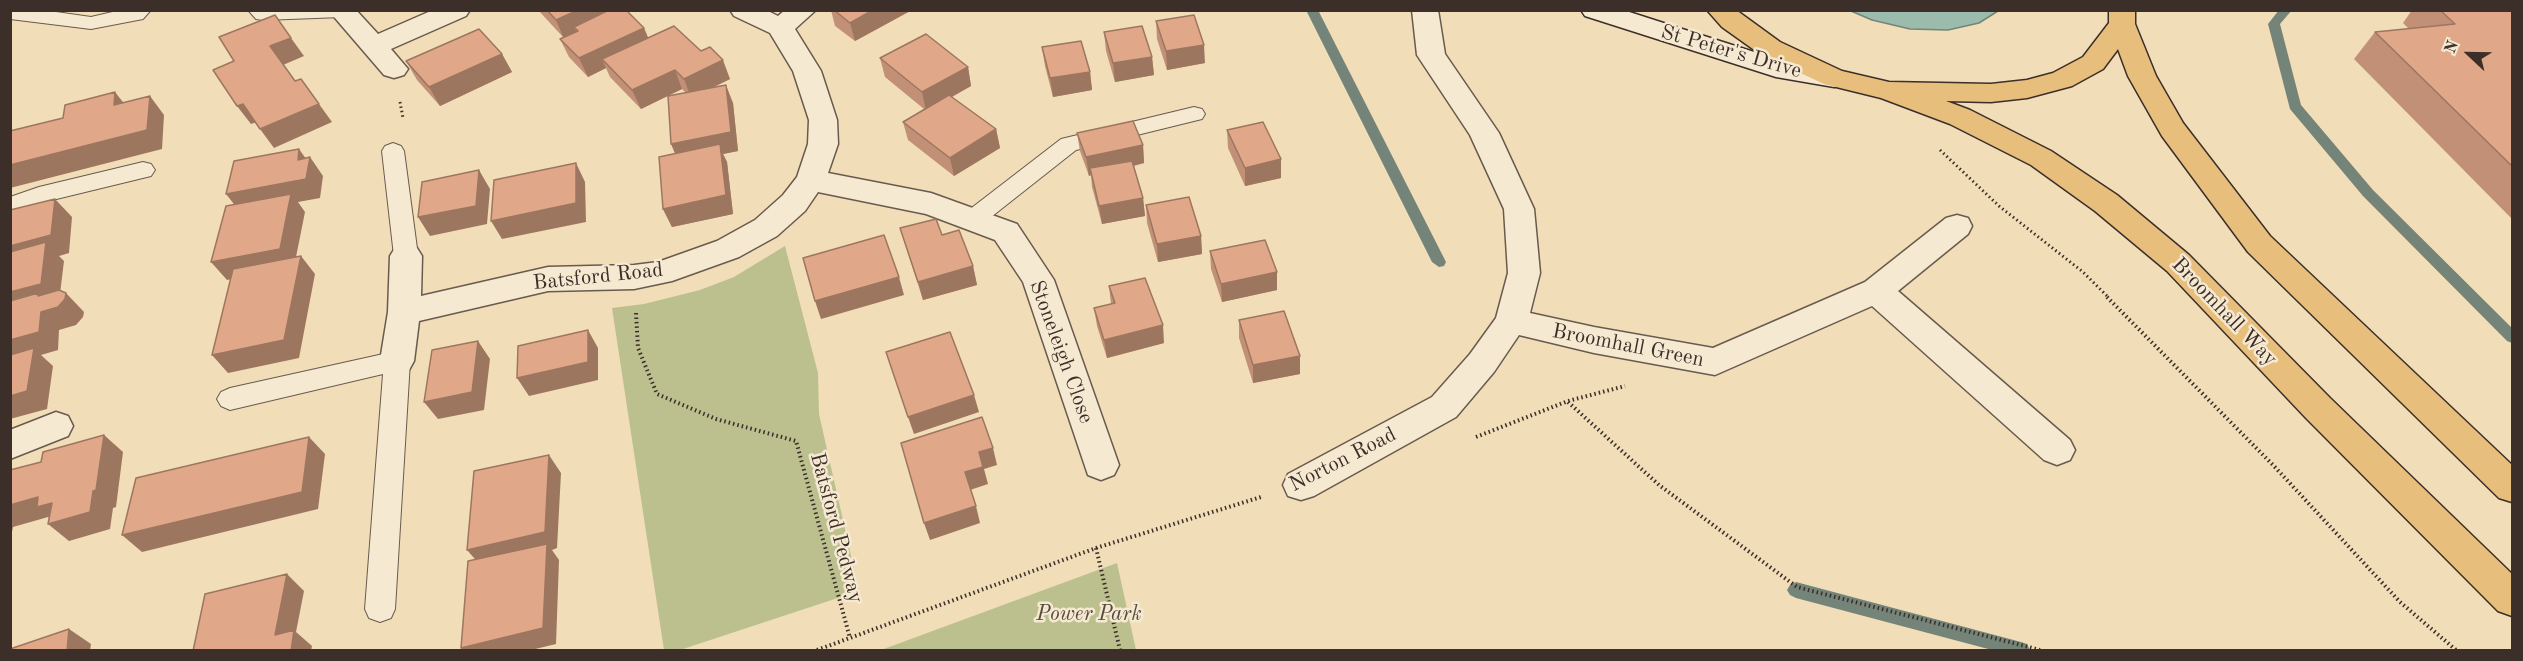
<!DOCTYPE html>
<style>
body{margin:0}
#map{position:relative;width:2523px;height:661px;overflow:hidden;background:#f1ddb8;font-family:"Old Standard TT",serif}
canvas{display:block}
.frame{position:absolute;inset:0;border:12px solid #3c2f2a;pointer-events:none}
.north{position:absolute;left:2439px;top:24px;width:60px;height:60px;-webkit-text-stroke:4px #f6e9d1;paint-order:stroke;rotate:292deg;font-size:16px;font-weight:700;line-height:24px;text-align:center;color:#3c2f2a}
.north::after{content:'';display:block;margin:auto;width:21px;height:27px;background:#3c2f2a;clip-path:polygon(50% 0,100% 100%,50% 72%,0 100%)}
</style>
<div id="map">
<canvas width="2523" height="661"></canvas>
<div class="frame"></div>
<div class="north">N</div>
</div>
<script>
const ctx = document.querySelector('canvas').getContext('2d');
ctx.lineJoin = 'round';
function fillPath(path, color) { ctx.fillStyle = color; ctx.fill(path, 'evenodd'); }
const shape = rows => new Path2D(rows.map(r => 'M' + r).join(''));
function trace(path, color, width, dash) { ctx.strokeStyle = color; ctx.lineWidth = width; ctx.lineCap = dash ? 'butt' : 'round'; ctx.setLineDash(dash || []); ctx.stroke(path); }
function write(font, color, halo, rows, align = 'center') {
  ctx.font = font + ' "Old Standard TT",serif'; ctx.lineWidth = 5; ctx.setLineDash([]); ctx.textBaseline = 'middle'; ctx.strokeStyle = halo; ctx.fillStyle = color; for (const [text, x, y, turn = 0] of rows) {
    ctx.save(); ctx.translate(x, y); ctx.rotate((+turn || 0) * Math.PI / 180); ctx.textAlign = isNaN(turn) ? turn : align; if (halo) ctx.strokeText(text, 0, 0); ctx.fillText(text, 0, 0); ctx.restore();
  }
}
fillPath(shape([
 [785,246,818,373,819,414,859,591,680,650,664,650,612,308,644,304,700,290,734,277],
 [1117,563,1136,650,881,650]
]), '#bbc08e');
const water = shape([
 [1851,11,1998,11,1979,23,1948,30,1910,29,1872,20,1851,11]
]);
fillPath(water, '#9bbcac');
trace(water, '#758478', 1.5);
fillPath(shape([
 [1306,10,1318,10,1446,262,1444,266,1439,267,1432,262,1306,10],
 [2279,10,2292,10,2280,24,2301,105,2373,190,2512,328,2512,343,2507,341,2363,196,2290,109,2268,24,2279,10],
 [1796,582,2021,642,2027,644,2030,650,1992,650,1796,598,1790,595,1787,590,1790,585,1796,582]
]), '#758478');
const lane = shape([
 [10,10,42,10,91,17,121,10,151,10,143,19,91,29,10,19,10,10],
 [248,10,352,10,352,11,349,16,342,17,263,20,256,19,248,10],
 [1194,107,1202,109,1205,114,1202,119,1076,150,981,225,973,228,965,225,961,219,965,213,1061,139,1194,107],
 [393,143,401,146,404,151,418,256,415,262,406,265,397,262,394,256,382,151,385,146,393,143],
 [143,162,151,164,155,170,151,176,44,202,10,214,10,197,39,187,143,162],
 [397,351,406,354,410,361,395,609,391,618,380,622,369,618,365,609,383,374,230,410,221,406,217,399,221,392,230,388,397,351]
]);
const street = shape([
 [356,10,378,34,433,10,470,10,466,16,391,49,408,69,404,75,394,78,384,75,329,11,356,10],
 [730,10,766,10,778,16,785,10,816,10,795,29,821,71,837,120,838,144,828,173,931,193,1017,224,1054,280,1119,465,1114,475,1101,480,1088,475,1023,282,995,240,926,214,818,192,805,211,777,236,739,257,672,281,634,289,548,291,419,321,414,361,409,370,397,374,385,370,380,361,388,312,390,256,395,248,406,244,417,248,422,256,421,296,548,267,634,265,658,262,717,241,755,220,783,195,797,177,808,144,809,120,793,71,770,33,734,16,730,10],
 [1412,10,1438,10,1445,54,1499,133,1534,209,1540,273,1530,313,1594,327,1713,348,1865,282,1946,218,1957,215,1968,218,1972,226,1968,234,1898,291,2070,440,2075,450,2070,460,2057,465,2044,460,1872,306,1715,375,1594,353,1519,335,1494,372,1456,417,1314,496,1301,500,1288,496,1283,485,1288,474,1432,397,1470,354,1496,318,1508,273,1504,209,1470,135,1417,55,1412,10],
 [56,412,68,416,73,426,68,436,10,459,10,430,56,412]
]);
const secondary = shape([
 [1581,10,1623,10,1779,60,1844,72,1848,78,1844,84,1834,87,1776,77,1585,16,1581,10]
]);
const highway = shape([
 [1707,10,1736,10,1780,42,1842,71,1889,82,1991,84,2027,80,2053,73,2083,57,2109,23,2109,10,2135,10,2135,24,2156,76,2183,123,2270,236,2512,465,2512,502,2499,498,2248,252,2162,136,2128,76,2118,49,2103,69,2072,86,2027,98,1991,102,1946,101,1970,110,2051,151,2117,195,2189,255,2330,398,2512,574,2512,616,2498,611,2306,418,2167,271,2095,211,2031,165,1950,124,1881,98,1824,84,1760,54,1722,27,1707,10]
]);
trace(lane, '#695a4e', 2);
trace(street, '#695a4e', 3);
trace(secondary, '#3c2f2a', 3);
trace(highway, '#3c2f2a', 3);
trace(shape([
 [400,102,403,118],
 [1940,150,1999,206,2083,272,2109,298]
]), '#3c2f2a', 3, [1.5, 3]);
trace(shape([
 [2107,297,2273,465,2400,602,2456,650],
 [636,313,638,348,657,394,716,419,796,441,850,638],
 [1568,402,1659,485,1797,587,2040,650],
 [1476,437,1568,401,1625,386],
 [1096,548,1120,650],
 [817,650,1096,548,1261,497]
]), '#3c2f2a', 4, [1.5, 3]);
fillPath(lane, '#f6e9d1');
fillPath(street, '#f6e9d1');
fillPath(secondary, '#f6e9d1');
fillPath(highway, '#e8be7c');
fillPath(shape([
 [538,10,626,10,644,28,648,38,730,79,712,88,733,103,738,151,723,154,727,162,733,214,672,227,663,209,675,153,686,93,682,89,641,109,610,77,606,68,588,77,569,57,560,39,563,37],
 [831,10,912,10,855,41,835,26],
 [2412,10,2512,10,2512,219,2354,59,2375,32,2409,29,2403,23],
 [1156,21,1205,63,1167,70,1157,39],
 [1104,32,1152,57,1154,75,1115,82,1106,51],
 [1042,47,1090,72,1092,90,1053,97,1045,66],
 [502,54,512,72,440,106,417,80,406,61],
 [880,58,968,67,971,86,952,97,996,129,1000,148,954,176,908,140,903,122,924,109,885,77],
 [1227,130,1281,178,1245,186,1228,148],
 [1077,133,1143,145,1144,163,1134,166,1143,198,1145,216,1102,224,1092,187,1091,175,1089,176,1080,151],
 [1146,205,1201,236,1202,254,1158,262,1147,223],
 [900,228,973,266,977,285,923,300],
 [1210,251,1277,290,1222,302,1211,269],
 [1109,286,1164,343,1107,358,1097,326,1094,308,1111,304],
 [1239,320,1300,374,1253,383,1239,338]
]), '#c19076');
fillPath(shape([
 [578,10,612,10,578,31,574,27,577,33,564,39,556,20],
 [873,10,912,10,855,41,850,23],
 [644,28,652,47,602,59,606,68,588,77,579,58],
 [291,38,304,56,283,65,270,46],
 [1204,45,1205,63,1167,70,1166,51],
 [502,54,512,72,440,106,429,87],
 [1152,57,1154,75,1115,82,1113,63],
 [723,60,730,79,691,98,684,79],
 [968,67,971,86,926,111,922,92],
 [675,70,682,89,641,109,632,90],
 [1090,72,1092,90,1053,97,1050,78],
 [726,85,733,103,738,151,723,154,727,162,733,214,672,227,663,209,679,163,671,144],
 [115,92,130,111,114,105],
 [150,96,164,115,162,149,10,188,10,165],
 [243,104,257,122,251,124,237,106],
 [319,104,332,122,274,148,260,129],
 [996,129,1000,148,954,176,950,158],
 [1143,145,1144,163,1092,175,1090,168,1091,175,1089,176,1086,157],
 [299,149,309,163,310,157,323,176,320,198,298,202,305,212,294,267,227,280,211,262,241,213,226,194,298,160],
 [1281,159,1281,178,1245,186,1245,168],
 [576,163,585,182,586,222,502,239,491,221],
 [479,170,490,189,487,224,430,236,418,217],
 [1143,198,1145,216,1102,224,1099,206],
 [55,199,72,217,69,253,59,256,64,261,59,302,66,293,84,312,83,317,76,325,59,330,58,350,41,355,53,366,47,409,10,419,10,246],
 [1201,236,1202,254,1158,262,1157,244],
 [301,256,315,274,299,358,228,373,212,355],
 [973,266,977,285,923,300,918,282],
 [1277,272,1277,290,1222,302,1221,284],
 [899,277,904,295,821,319,815,301],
 [1163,325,1164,343,1107,358,1104,340],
 [588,330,598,348,598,380,529,396,517,378],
 [478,341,490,359,484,410,438,419,424,402],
 [1300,356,1300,374,1253,383,1253,365],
 [974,395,979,412,914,434,908,417],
 [104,435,123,452,116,507,113,508,110,529,69,541,48,524,55,522,48,517,13,527,11,537,10,505,38,497,93,491],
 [309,437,325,454,318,509,142,552,122,535],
 [993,448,997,465,984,469,988,484,970,490,965,472,979,452],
 [549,455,561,473,557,548,552,550,559,560,556,644,527,651,463,651,461,648,481,566,467,550],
 [976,506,980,523,930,540,924,523],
 [287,574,304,591,296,632,312,646,311,651,291,651,275,635],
 [69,629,91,644,90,651,67,651]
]), '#9d7660');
const building = shape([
 [547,10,578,10,556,20,547,10],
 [609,10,626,10,644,28,579,58,560,39,578,31,574,27,609,10],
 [834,10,873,10,850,23,834,10],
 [2440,10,2512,10,2512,166,2375,32,2455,24,2440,10],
 [275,15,291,38,270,46,295,81,301,79,319,104,260,129,243,104,237,106,213,70,234,61,219,37,275,15],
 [1194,15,1204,45,1166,51,1156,21,1194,15],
 [674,26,701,51,710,47,723,60,684,79,675,70,632,90,602,59,674,26],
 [1142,26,1152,57,1113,63,1104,32,1142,26],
 [479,29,502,54,429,87,406,61,479,29],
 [926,34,968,67,922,92,880,58,926,34],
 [1081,41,1090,72,1050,78,1042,47,1081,41],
 [726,85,731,132,671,144,668,96,726,85],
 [115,92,114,105,150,96,147,130,10,165,10,131,63,118,65,105,115,92],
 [949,95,996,129,950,158,903,122,949,95],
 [1133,121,1143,145,1086,157,1077,133,1133,121],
 [1263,122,1281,159,1245,168,1227,130,1263,122],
 [720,144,726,195,663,209,659,157,720,144],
 [299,149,298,160,310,157,306,179,226,194,234,161,299,149],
 [1132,161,1143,198,1099,206,1090,168,1132,161],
 [576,163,576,203,491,221,494,180,576,163],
 [479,170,476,206,418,217,422,182,479,170],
 [291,194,280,249,211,262,226,206,291,194],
 [1189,197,1201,236,1157,244,1146,205,1189,197],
 [55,199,51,235,10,246,10,210,55,199],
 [936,219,942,235,959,230,973,266,918,282,900,228,936,219],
 [884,235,899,277,815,301,803,258,884,235],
 [1265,240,1277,272,1221,284,1210,251,1265,240],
 [46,242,41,284,10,292,10,252,46,242],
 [301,256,284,340,212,355,233,269,301,256],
 [1145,278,1163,325,1104,340,1094,308,1115,303,1109,286,1145,278],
 [59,290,66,293,65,299,58,307,41,312,39,332,10,340,10,301,38,293,38,296,59,290],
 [1284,311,1300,356,1253,365,1239,320,1284,311],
 [588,330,588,362,517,378,518,346,588,330],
 [950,332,974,395,908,417,886,352,950,332],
 [478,341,472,392,424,402,432,350,478,341],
 [34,348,27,391,10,396,10,355,34,348],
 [982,417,993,448,979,452,983,467,965,472,976,506,924,523,901,443,982,417],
 [104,435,96,490,93,491,90,512,48,524,52,503,37,507,38,497,10,505,10,470,41,462,43,452,104,435],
 [309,437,302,492,122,535,136,478,309,437],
 [549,455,545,532,467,550,474,471,549,455],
 [547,544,543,628,461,648,468,561,547,544],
 [287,574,275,635,294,630,291,651,193,651,205,594,287,574],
 [69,629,67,651,10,651,10,649,69,629]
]);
fillPath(building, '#e0a889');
trace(building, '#9d7660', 1.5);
write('21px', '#3c2f2a', '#f6e9d1', [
 ["St Peter's Drive",1731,52,16],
 ["Batsford Road",598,277,-6],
 ["Broomhall Way",2224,312,46],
 ["Broomhall Green",1628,346,11],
 ["Stoneleigh Close",1061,352,70],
 ["Norton Road",1343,460,-27],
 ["Batsford Pedway",836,528,75]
]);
write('italic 21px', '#554c3e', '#f6e9d1', [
 ["Power Park",1089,614]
]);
</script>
